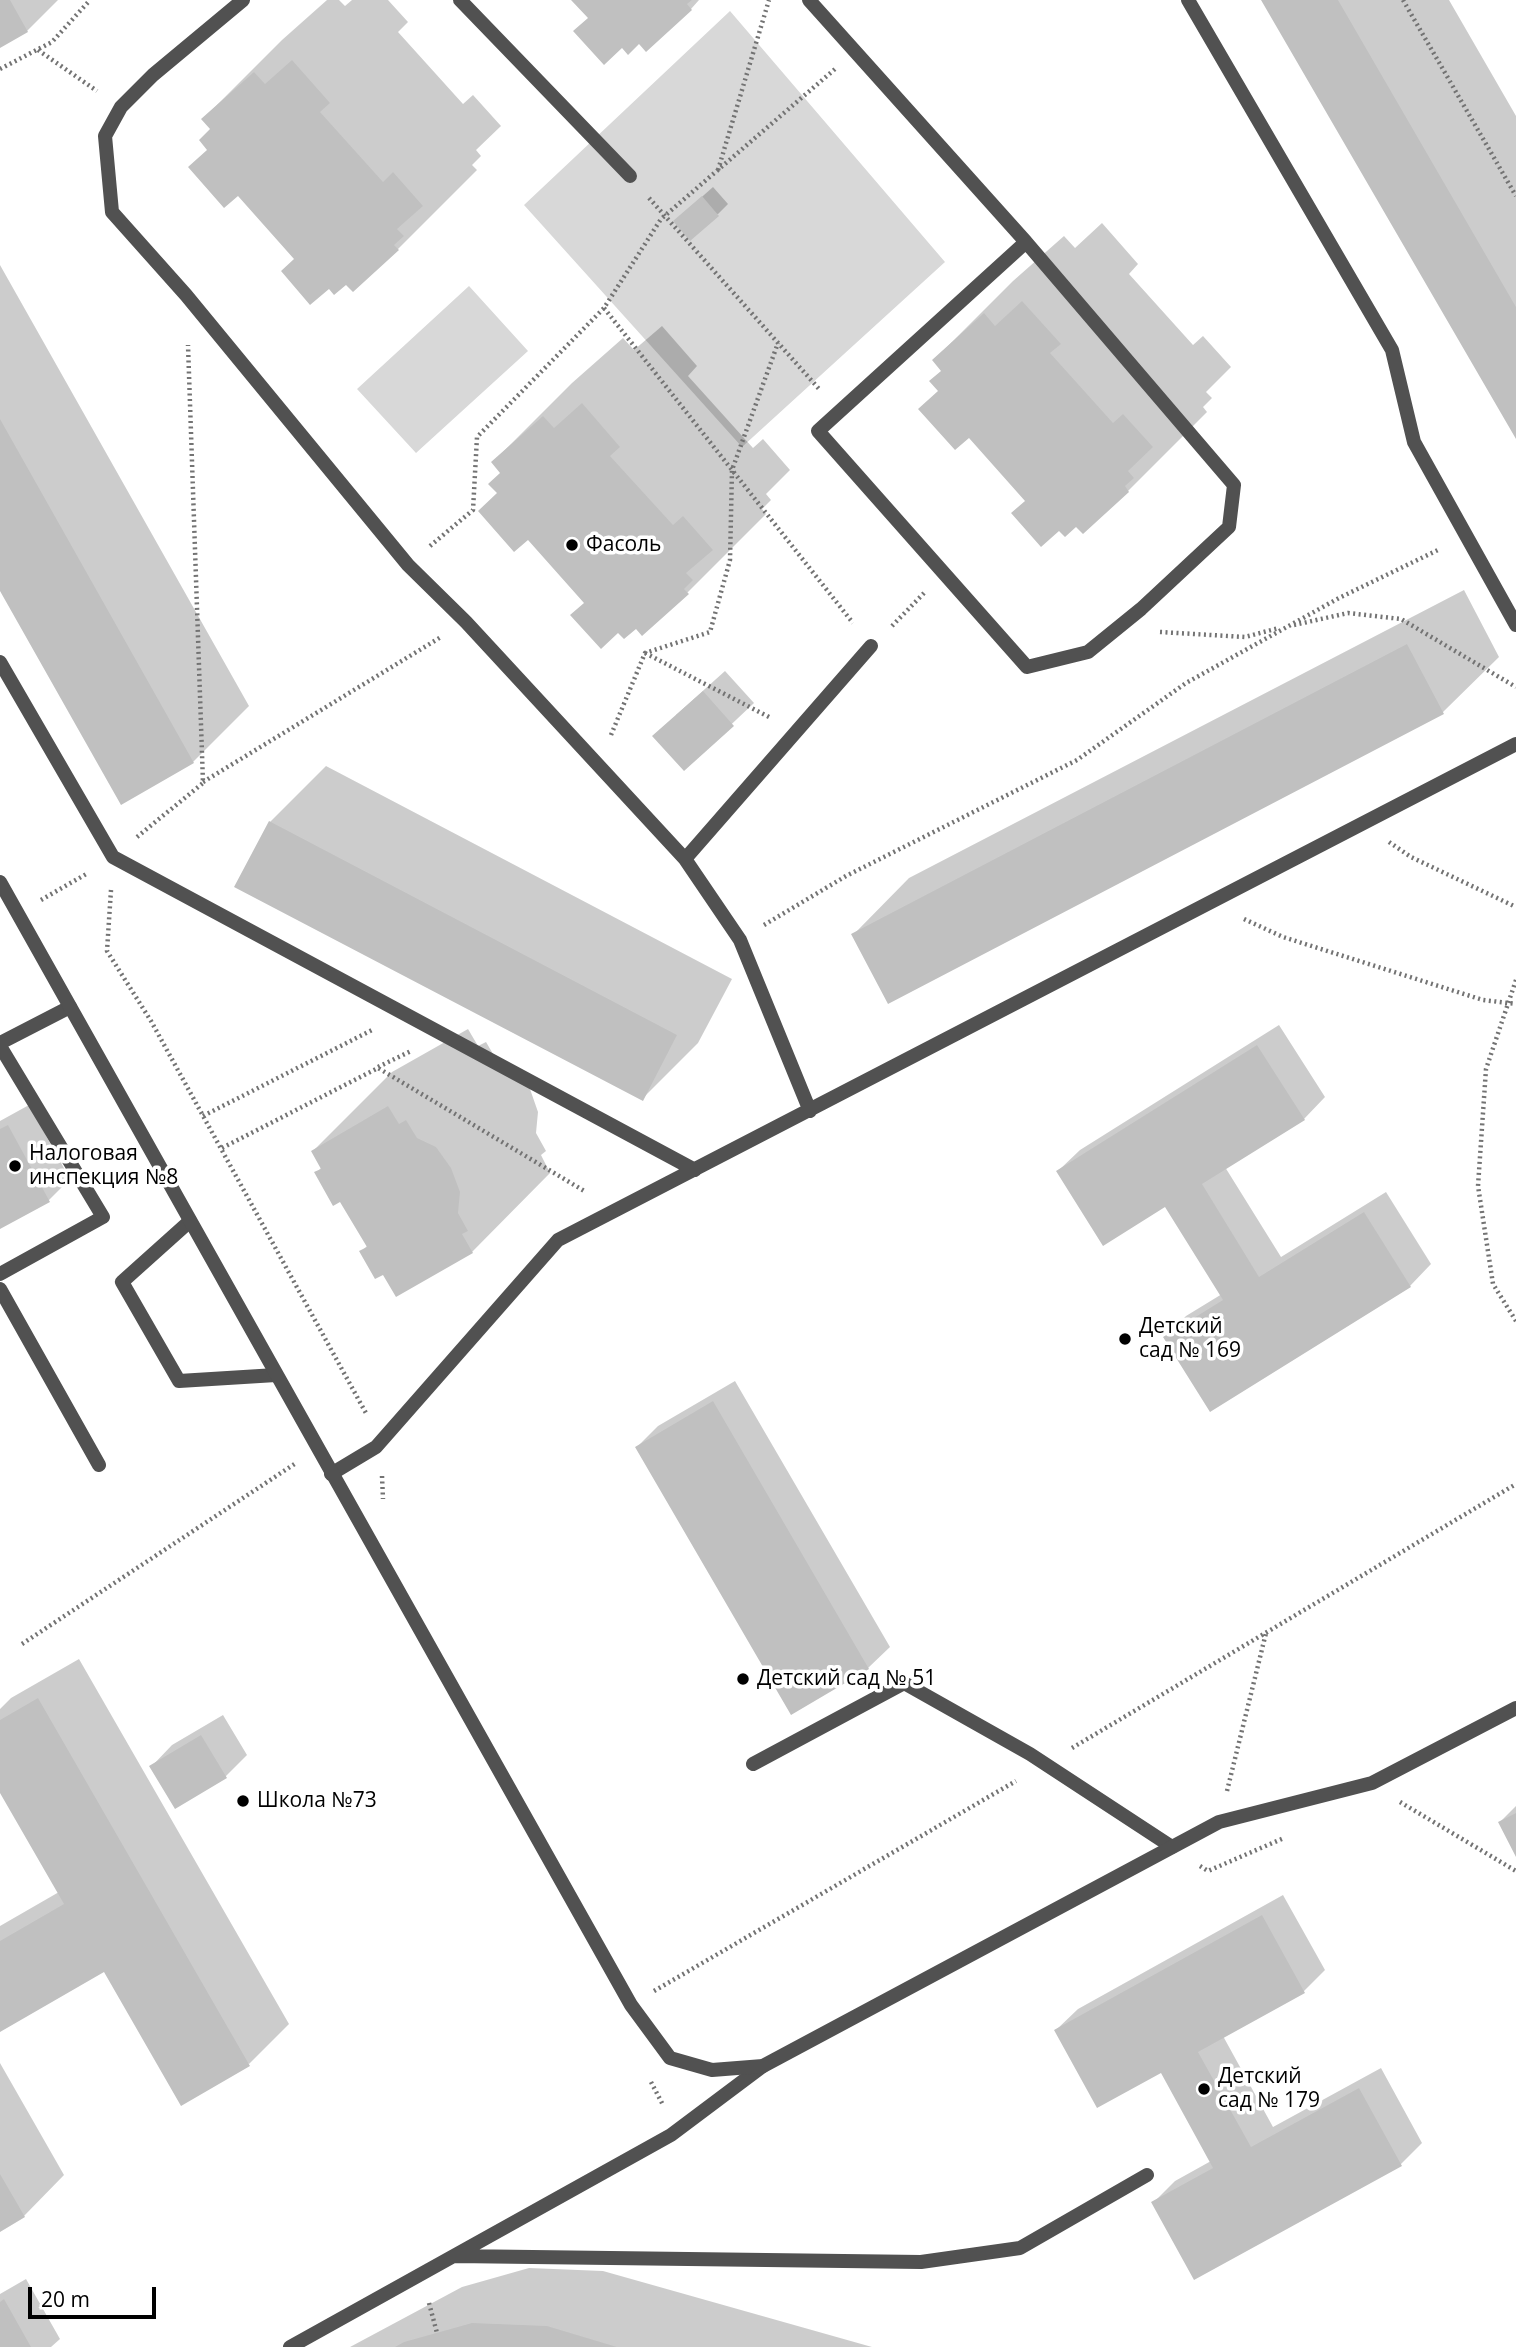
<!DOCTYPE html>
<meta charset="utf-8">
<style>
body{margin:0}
#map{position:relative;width:1516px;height:2347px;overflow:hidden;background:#fff;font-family:"Open Sans",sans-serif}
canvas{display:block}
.scale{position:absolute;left:28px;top:2287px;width:128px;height:32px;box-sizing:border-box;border:4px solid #000;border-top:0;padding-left:9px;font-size:21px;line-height:24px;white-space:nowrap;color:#000;-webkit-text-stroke:5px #fff;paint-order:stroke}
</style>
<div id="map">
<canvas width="1516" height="2347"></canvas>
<div class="scale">20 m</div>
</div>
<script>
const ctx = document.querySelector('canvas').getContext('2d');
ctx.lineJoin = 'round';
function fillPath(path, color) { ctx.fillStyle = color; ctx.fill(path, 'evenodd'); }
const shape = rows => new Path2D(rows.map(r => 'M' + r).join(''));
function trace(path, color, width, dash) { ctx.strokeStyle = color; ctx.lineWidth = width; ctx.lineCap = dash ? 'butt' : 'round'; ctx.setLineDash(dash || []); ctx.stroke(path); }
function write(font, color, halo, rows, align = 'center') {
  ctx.font = font + ' "Open Sans",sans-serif'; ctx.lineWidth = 7; ctx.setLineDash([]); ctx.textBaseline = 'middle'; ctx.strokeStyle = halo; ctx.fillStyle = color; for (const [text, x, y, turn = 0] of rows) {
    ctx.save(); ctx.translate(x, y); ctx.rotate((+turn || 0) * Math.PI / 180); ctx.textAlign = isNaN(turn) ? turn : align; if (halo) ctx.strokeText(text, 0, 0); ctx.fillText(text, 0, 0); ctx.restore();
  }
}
fillPath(shape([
 [730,11,945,262,742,447,524,205],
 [469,286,528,351,416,453,357,389]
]), '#d8d8d8');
fillPath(shape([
 [0,0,58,0,27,31,0,46],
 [327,0,339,0,345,6,352,0,388,0,408,22,398,32,463,104,473,95,501,126,476,150,481,156,472,165,477,170,398,249,346,283,296,258,209,149,212,129,203,119,282,40],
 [574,0,699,0,691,9,639,42,589,17],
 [1263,0,1449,0,1516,116,1516,435],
 [713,187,728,204,718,214,686,211],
 [1102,223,1138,264,1129,274,1193,345,1203,336,1231,367,1206,392,1212,398,1203,407,1207,412,1128,491,1083,531,1076,524,1027,500,939,390,943,370,934,360,1013,281,1064,236,1075,248],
 [0,265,249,706,193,762,121,802,0,588],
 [662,326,697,366,688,376,753,448,763,439,790,470,766,494,771,500,762,509,766,514,687,593,636,626,586,602,499,492,502,472,493,462,572,383,623,338,634,350],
 [1464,590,1499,657,1443,712,889,1001,854,934,909,878],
 [725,671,754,703,684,769,676,715],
 [326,766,732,979,698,1043,642,1099,270,822],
 [1279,1025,1325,1097,1304,1119,1225,1167,1281,1257,1386,1192,1431,1264,1410,1286,1165,1338,1186,1316,1222,1294,1165,1205,1058,1171,1080,1150],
 [468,1029,478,1046,486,1042,496,1059,515,1069,530,1089,538,1112,536,1133,546,1151,541,1155,550,1173,472,1252,384,1272,361,1252,368,1245,341,1199,316,1173,322,1167,313,1151,392,1072],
 [29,1105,70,1179,49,1200,0,1227,0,1121],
 [735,1381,890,1647,868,1668,791,1713,637,1447,658,1426],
 [79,1659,289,2024,249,2064,104,1969,0,2030,0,1926,59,1892,0,1790,0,1709,11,1698],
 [223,1715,247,1755,226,1776,176,1807,151,1767,172,1745],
 [1516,1806,1516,1853,1500,1822],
 [1283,1895,1325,1970,1304,1991,1223,2036,1273,2127,1381,2068,1422,2143,1401,2164,1153,2203,1175,2181,1211,2161,1161,2070,1056,2030,1078,2009],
 [0,2063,64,2175,24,2216,0,2229],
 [529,2268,603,2271,872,2347,350,2347,462,2287],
 [26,2279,60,2339,51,2347,0,2347,0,2294]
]), '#0003');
fillPath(shape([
 [0,0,10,0,28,32,0,48],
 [571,0,692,0,687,4,692,10,646,52,639,44,628,55,622,48,604,65,573,31,588,18],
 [1261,0,1338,0,1516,307,1516,439],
 [292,60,330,103,320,112,383,182,393,172,423,206,397,229,404,236,394,245,399,250,353,292,346,285,334,295,329,289,310,305,281,271,294,259,238,196,224,208,188,167,207,150,199,140,210,129,201,119,254,72,265,84],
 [702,196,719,216,690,241,673,221],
 [1022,301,1061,344,1050,353,1113,423,1123,414,1153,447,1128,471,1134,478,1125,486,1129,492,1083,534,1076,527,1065,537,1059,531,1041,547,1011,513,1025,501,969,438,955,450,918,409,938,391,929,381,941,371,932,360,984,313,995,326],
 [582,403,620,447,610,456,673,525,683,516,713,550,686,573,693,580,684,589,689,594,642,636,636,629,624,639,618,633,601,649,570,615,584,603,528,540,514,552,478,511,497,493,488,484,500,473,491,462,543,416,554,428],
 [0,419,194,763,121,805,0,591],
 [1407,644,1444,714,888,1004,851,934],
 [703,691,734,726,684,771,652,736],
 [269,821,677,1035,643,1101,234,887],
 [1257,1045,1305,1120,1202,1184,1259,1277,1364,1212,1411,1287,1210,1412,1163,1337,1223,1300,1165,1207,1103,1246,1056,1171],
 [388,1106,399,1124,406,1120,417,1138,436,1147,451,1168,460,1192,458,1213,468,1231,462,1234,473,1253,396,1297,383,1275,375,1279,359,1251,367,1247,340,1202,333,1206,314,1172,321,1169,311,1151],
 [8,1125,50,1202,0,1229,0,1129],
 [713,1401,869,1669,791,1715,635,1447],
 [38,1698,250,2066,181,2106,104,1972,0,2032,0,1941,64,1904,0,1793,0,1720],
 [201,1735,227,1778,175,1809,149,1766],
 [1516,1813,1516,1857,1498,1822],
 [1262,1915,1305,1993,1198,2052,1251,2147,1359,2088,1402,2166,1194,2280,1151,2202,1213,2168,1161,2073,1097,2108,1054,2030],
 [0,2174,25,2217,0,2232],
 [4,2299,31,2347,0,2347,0,2302],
 [472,2323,547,2326,617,2347,395,2347,404,2342]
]), '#c0c0c0');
trace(shape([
 [1403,0,1516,196],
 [38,50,97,91],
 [0,69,52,42,90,0],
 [718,170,769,0],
 [649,198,820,390],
 [604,308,853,623],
 [430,546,473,510,477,437,604,308,661,219,835,69],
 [1294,625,1348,613,1401,619,1516,687],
 [892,626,925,592],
 [1160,632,1245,637,1279,628],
 [645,653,771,718],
 [611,735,645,653,710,632,730,560,732,470,778,343],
 [203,782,441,637],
 [137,837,203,783,188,345],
 [1389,842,1411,857,1516,907],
 [111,890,107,951,151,1021,367,1415],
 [41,900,88,873],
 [1244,919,1283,937,1483,1000,1516,1004],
 [764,925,846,876,1077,760,1186,683,1339,598,1440,549],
 [1516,980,1486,1069,1478,1186,1493,1284,1516,1321],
 [378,1067,411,1051],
 [203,1116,374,1029],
 [222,1148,378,1068,586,1192],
 [382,1476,383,1499],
 [22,1644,296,1463],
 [1072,1748,1516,1484],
 [1227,1791,1266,1633],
 [1400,1802,1516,1871],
 [1200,1866,1208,1871,1284,1838],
 [654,1991,1016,1781],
 [651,2082,663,2105],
 [429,2303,437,2333]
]), '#737373', 4.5, [2, 3.5]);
trace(shape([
 [243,0,153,75,121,107,105,136,112,212,186,295,408,565,466,622,685,859,740,940,810,1111],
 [460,0,630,176],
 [809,0,1026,242,1234,485,1229,527,1141,609,1088,652,1027,667,818,431,1026,242],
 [1188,0,1392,350,1414,442,1516,625],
 [0,662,113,857,695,1170],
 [685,859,871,646],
 [0,1043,70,1007],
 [0,1046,103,1217,0,1274],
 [190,1221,122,1282,179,1381,276,1375],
 [0,1289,99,1465],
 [331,1474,376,1447,558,1240,1516,744],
 [753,1764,904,1683,1030,1754,1172,1847],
 [455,2256,921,2262,1020,2248,1147,2175],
 [290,2347,671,2135,763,2066]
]), '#515151', 14);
trace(shape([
 [0,882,631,2005,670,2058,712,2070,763,2066,1219,1822,1372,1783,1516,1708]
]), '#515151', 14);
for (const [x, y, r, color] of [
 [572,545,7,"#000"],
 [15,1166,7,"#000"],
 [1125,1339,7,"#000"],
 [743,1679,7,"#000"],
 [243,1801,7,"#000"],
 [1204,2089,7,"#000"]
]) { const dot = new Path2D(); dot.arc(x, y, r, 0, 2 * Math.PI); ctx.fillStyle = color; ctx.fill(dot); trace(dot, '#fff', 2.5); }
write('21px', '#000', '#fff', [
 ["Фасоль",586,545],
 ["Налоговая",29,1154],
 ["инспекция №8",29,1178],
 ["Детский",1139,1327],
 ["сад № 169",1139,1351],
 ["Детский сад № 51",757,1679],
 ["Школа №73",257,1801],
 ["Детский",1218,2077],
 ["сад № 179",1218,2101]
], 'left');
</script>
